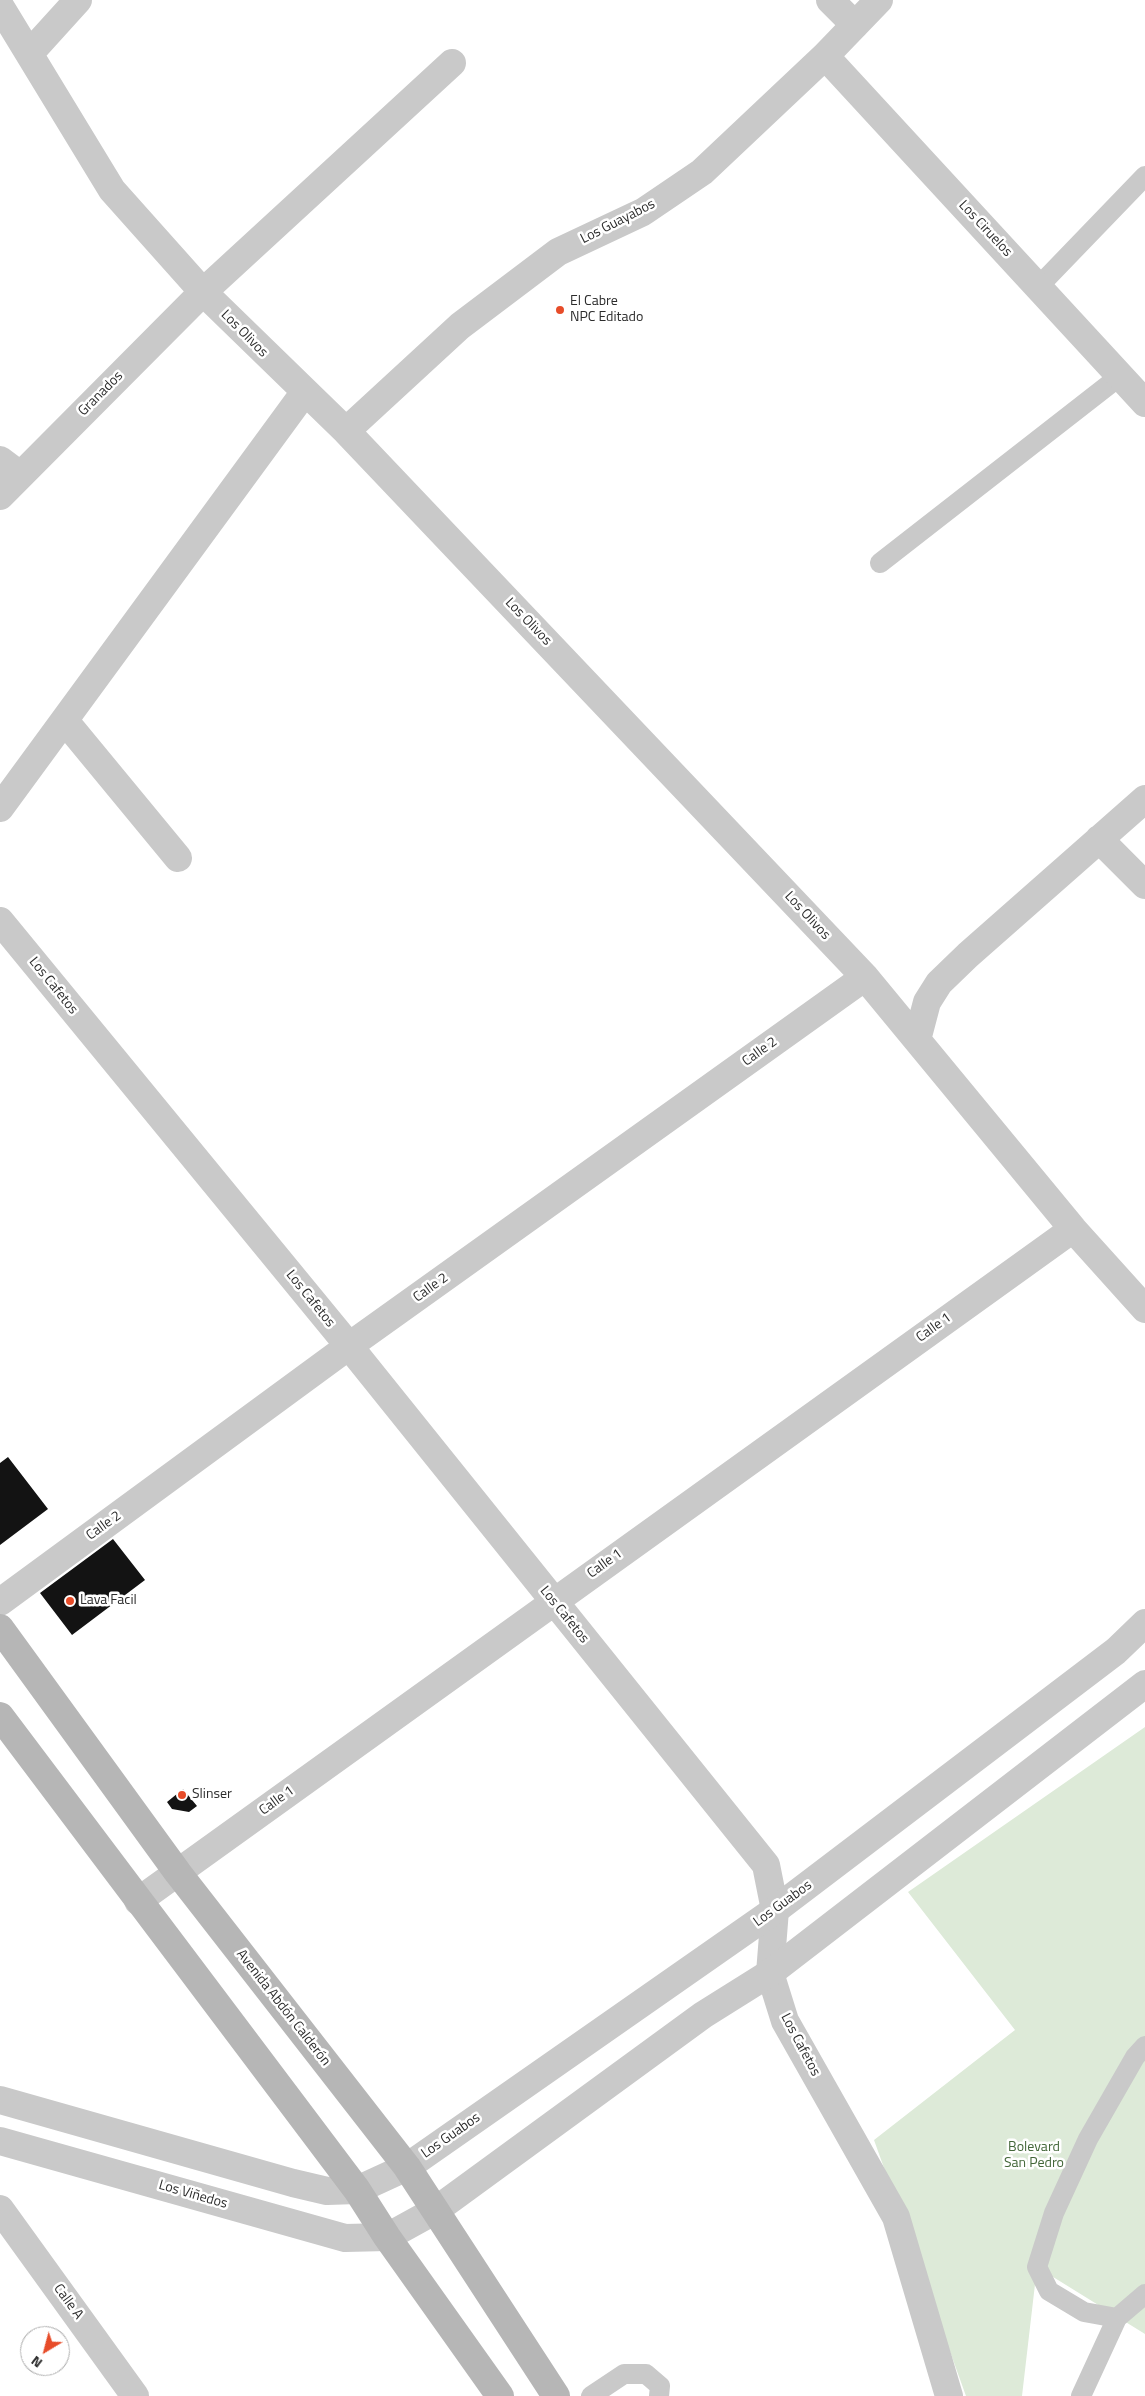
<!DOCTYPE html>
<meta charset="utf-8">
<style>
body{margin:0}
#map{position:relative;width:1145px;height:2396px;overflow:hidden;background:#fff;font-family:"Titillium Web",sans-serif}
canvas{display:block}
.north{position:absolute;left:20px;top:2326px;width:50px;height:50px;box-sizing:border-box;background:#fff;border:1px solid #ababab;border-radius:50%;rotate:217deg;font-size:14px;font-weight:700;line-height:20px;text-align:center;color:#2c2c2c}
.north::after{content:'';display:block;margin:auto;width:18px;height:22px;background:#e74c29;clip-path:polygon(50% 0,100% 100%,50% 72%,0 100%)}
</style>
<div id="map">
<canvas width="1145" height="2396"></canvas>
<div class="north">N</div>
</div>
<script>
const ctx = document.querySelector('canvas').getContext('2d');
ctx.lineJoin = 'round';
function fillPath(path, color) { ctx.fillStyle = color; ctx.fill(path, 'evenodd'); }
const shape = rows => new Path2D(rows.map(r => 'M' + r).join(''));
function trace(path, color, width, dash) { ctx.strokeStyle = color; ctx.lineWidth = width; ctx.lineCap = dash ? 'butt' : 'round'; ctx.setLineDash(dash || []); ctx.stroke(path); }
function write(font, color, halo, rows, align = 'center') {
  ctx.font = font + ' "Titillium Web",sans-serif'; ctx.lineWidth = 5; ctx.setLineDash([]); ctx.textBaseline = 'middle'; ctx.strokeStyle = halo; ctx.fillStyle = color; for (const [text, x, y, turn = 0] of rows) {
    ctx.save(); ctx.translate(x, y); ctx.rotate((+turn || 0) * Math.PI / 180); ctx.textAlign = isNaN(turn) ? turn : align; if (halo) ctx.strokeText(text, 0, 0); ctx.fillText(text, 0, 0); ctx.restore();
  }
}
fillPath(shape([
 [1145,1727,1145,2334,1037,2267,1022,2396,966,2396,874,2140,1015,2030,908,1892]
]), '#ddead8');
fillPath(shape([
 [8,1457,48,1509,0,1545,0,1463],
 [113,1539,145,1580,72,1635,40,1593],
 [183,1789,197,1806,189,1812,172,1809,167,1802]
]), '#131313');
trace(shape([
 [1038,287,1145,176],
 [880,563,1120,376],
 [1117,2318,1084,2312,1049,2291,1037,2267,1054,2213,1088,2139,1135,2057,1145,2046],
 [591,2396,624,2374,646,2374,660,2386,659,2396],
 [1081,2396,1117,2318,1145,2294]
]), '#c9c9c9', 20);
trace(shape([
 [830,0,855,25],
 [0,6,112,190,203,292,346,431,865,977,1073,1229,1145,1309],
 [30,53,78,0],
 [825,56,1145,403],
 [346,431,460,326,558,252,643,212,702,172,825,56,879,0],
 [0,460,20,475],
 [0,496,203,292,452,63],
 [65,721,178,858],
 [0,808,304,393],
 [1099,839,1145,885],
 [0,921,349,1346,766,1865,775,1910,770,1973,785,2021,896,2217,949,2396],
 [917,1040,927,1002,939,983,968,955,1145,799],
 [0,1602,349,1346,865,977],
 [138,1901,1073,1229],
 [0,2100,293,2183,327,2191,357,2190],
 [0,2141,345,2238,387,2237],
 [0,2209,135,2396]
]), '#c9c9c9', 28);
trace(shape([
 [357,2190,407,2167,775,1910,1116,1651,1145,1623],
 [387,2237,436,2210,703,2015,770,1973,1145,1684]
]), '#c9c9c9', 28);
trace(shape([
 [0,1628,178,1873,407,2167,556,2396],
 [0,1716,357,2190,387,2237,500,2396]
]), '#b6b6b6', 28);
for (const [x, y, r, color] of [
 [560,310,5,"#e74c29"],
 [70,1601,5,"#e74c29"],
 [182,1795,5,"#e74c29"]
]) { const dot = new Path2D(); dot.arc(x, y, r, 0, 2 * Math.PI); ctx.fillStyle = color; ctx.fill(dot); trace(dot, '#fff', 2); }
write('14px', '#2c2c2c', '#fff', [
 ["Los Guayabos",618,222,-27],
 ["Los Ciruelos",985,229,47],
 ["Los Olivos",244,334,45],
 ["Granados",101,394,-45],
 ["Los Olivos",528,622,46],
 ["Los Olivos",807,916,47],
 ["Los Cafetos",53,986,51],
 ["Calle 2",760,1052,-36],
 ["Calle 2",431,1288,-36],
 ["Los Cafetos",310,1299,51],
 ["Calle 1",934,1328,-36],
 ["Calle 2",104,1526,-36],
 ["Calle 1",605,1564,-36],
 ["Los Cafetos",564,1615,51],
 ["Calle 1",277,1801,-36],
 ["Los Guabos",783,1904,-36],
 ["Avenida Abdón Calderón",283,2008,52],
 ["Los Cafetos",800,2045,62],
 ["Los Guabos",451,2136,-35],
 ["Los Viñedos",193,2195,16],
 ["Calle A",68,2302,54]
]);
write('14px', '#2c2c2c', '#fff', [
 ["El Cabre",570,302],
 ["NPC Editado",570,318],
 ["Lava Facil",80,1601],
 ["Slinser",192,1795]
], 'left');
write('14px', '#436739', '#fff', [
 ["Bolevard",1034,2148],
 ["San Pedro",1034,2164]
]);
</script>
